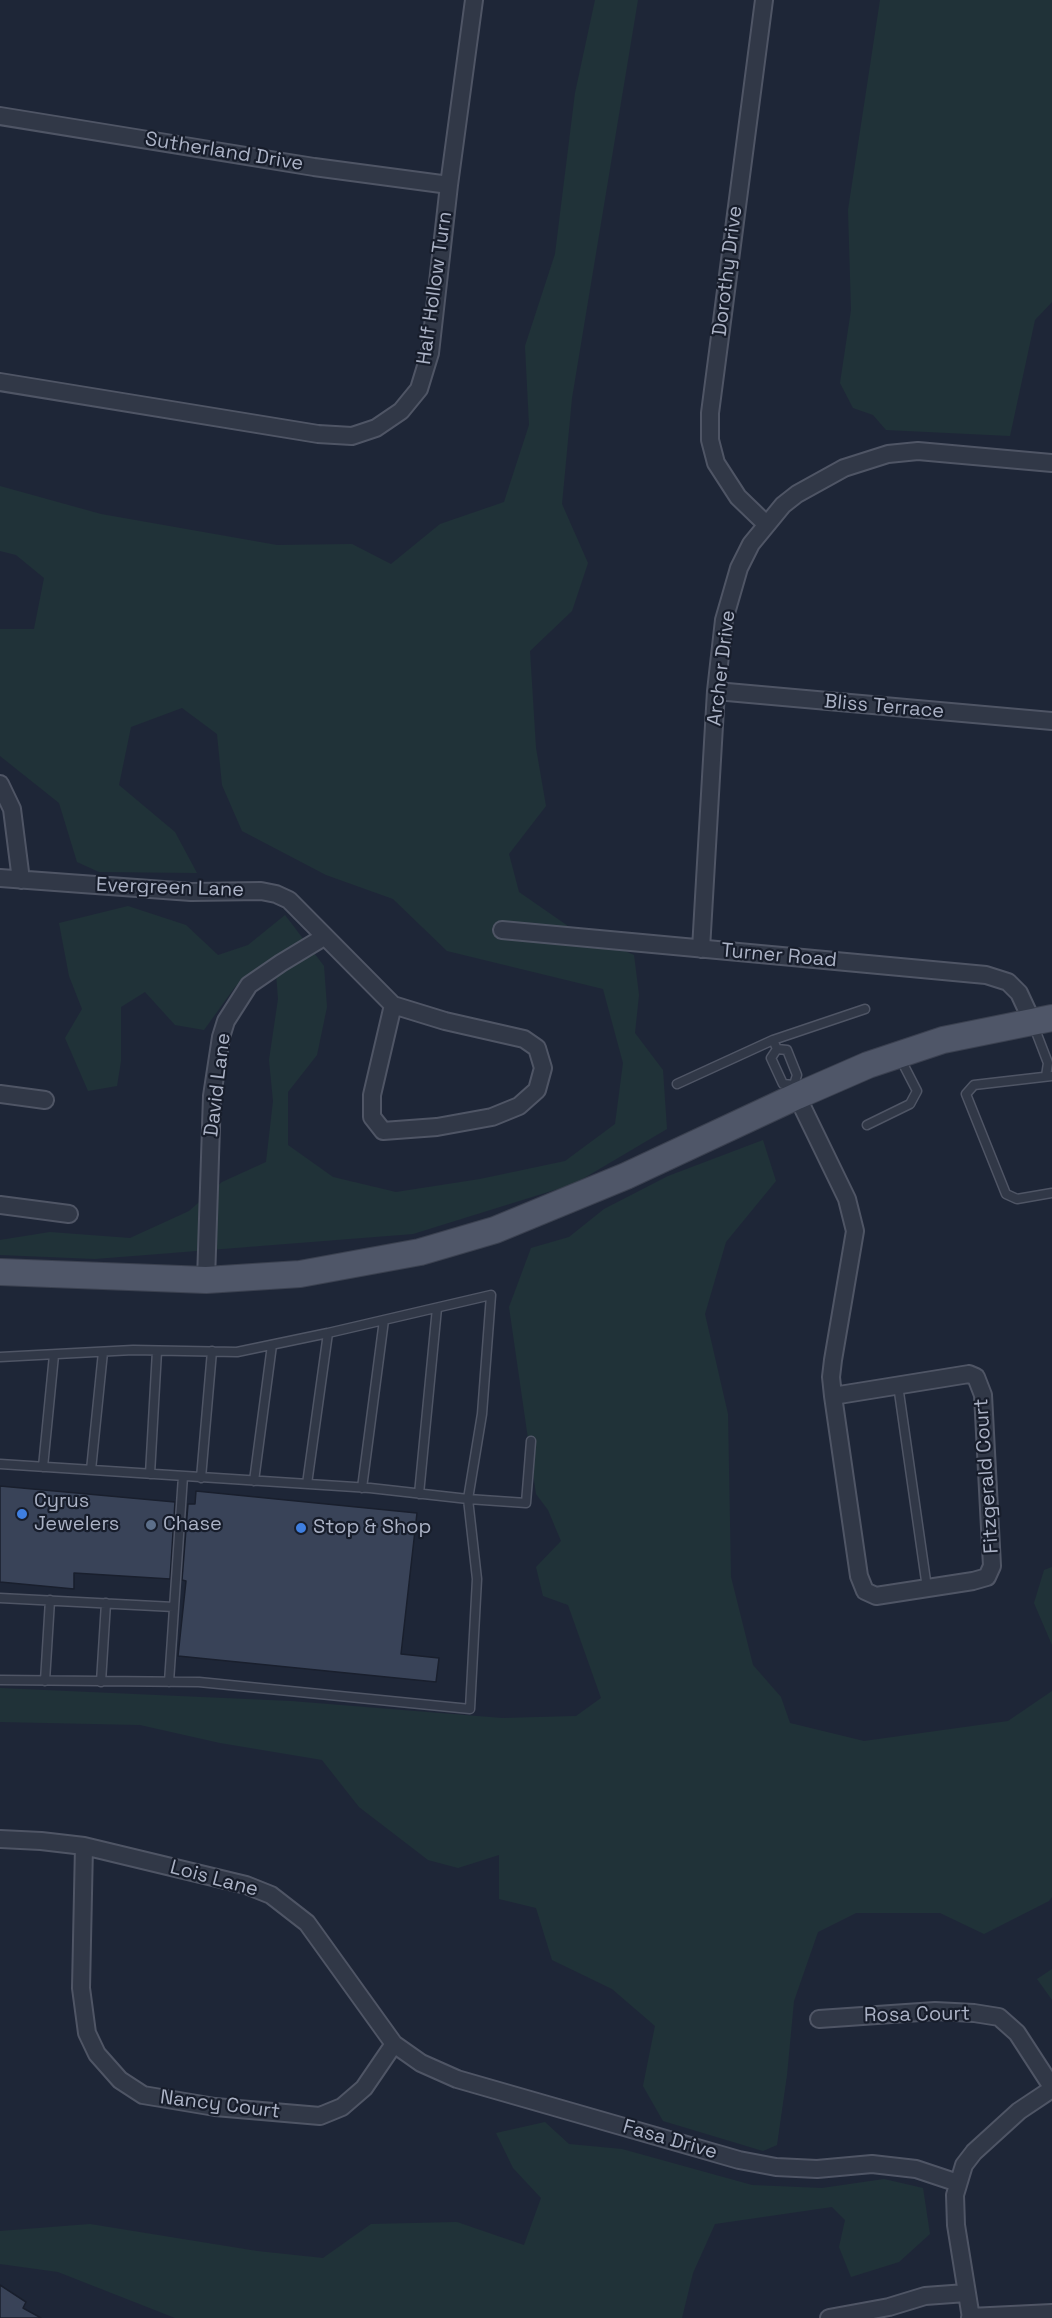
<!DOCTYPE html>
<style>
body{margin:0}
canvas{display:block;background:#1e2637}
</style>
<canvas width="1052" height="2318"></canvas>
<script>
const ctx = document.querySelector('canvas').getContext('2d');
ctx.lineJoin = 'round';
function fillPath(path, color) { ctx.fillStyle = color; ctx.fill(path, 'evenodd'); }
const shape = rows => new Path2D(rows.map(r => 'M' + r).join(''));
function trace(path, color, width, dash) { ctx.strokeStyle = color; ctx.lineWidth = width; ctx.lineCap = dash ? 'butt' : 'round'; ctx.setLineDash(dash || []); ctx.stroke(path); }
function write(font, color, halo, rows, align = 'center') {
  ctx.font = font + ' "Space Grotesk",sans-serif'; ctx.lineWidth = 4.5; ctx.setLineDash([]); ctx.textBaseline = 'middle'; ctx.strokeStyle = halo; ctx.fillStyle = color; for (const [text, x, y, turn = 0] of rows) {
    ctx.save(); ctx.translate(x, y); ctx.rotate((+turn || 0) * Math.PI / 180); ctx.textAlign = isNaN(turn) ? turn : align; if (halo) ctx.strokeText(text, 0, 0); ctx.fillText(text, 0, 0); ctx.restore();
  }
}
fillPath(shape([
 [595,0,638,0,572,398,562,504,588,563,572,611,530,651,536,748,546,806,509,854,519,892,568,926,634,955,639,995,635,1033,663,1070,667,1129,574,1184,413,1234,95,1259,0,1255,0,1240,50,1232,130,1238,189,1211,222,1182,266,1162,273,1101,269,1060,278,999,275,960,235,987,204,1030,175,1025,145,992,121,1007,121,1061,117,1086,88,1091,65,1038,82,1009,69,976,59,923,128,906,186,925,218,955,248,945,285,915,324,966,327,1007,317,1055,288,1092,288,1145,333,1177,396,1192,480,1179,565,1161,615,1124,623,1063,603,989,447,951,393,899,326,875,242,831,222,785,217,734,182,708,131,727,119,785,175,832,197,873,99,872,77,862,59,803,0,756,0,629,34,629,44,578,16,555,0,551,0,486,101,514,277,545,352,544,391,564,440,524,504,502,529,425,525,346,555,254,575,93],
 [880,0,1052,0,1052,302,1035,320,1010,436,886,430,873,415,853,408,840,383,851,310,848,210],
 [763,1140,776,1181,726,1242,705,1314,728,1414,731,1577,753,1665,781,1697,790,1723,864,1741,1008,1721,1052,1691,1052,1897,1049,1901,984,1934,940,1913,856,1913,818,1932,794,2001,787,2075,777,2145,763,2151,663,2121,643,2086,655,2026,612,1989,552,1960,536,1908,499,1899,499,1855,458,1868,428,1860,359,1807,322,1760,220,1743,140,1725,0,1722,0,1688,291,1701,502,1718,576,1716,601,1698,568,1605,543,1596,536,1567,561,1541,548,1510,536,1494,509,1307,531,1248,569,1237,604,1209,668,1176],
 [1052,1567,1052,1645,1034,1603,1044,1570],
 [1052,1969,1052,2000,1037,1979],
 [545,2122,569,2144,622,2149,752,2185,822,2188,884,2179,923,2188,930,2234,899,2262,851,2277,839,2247,845,2220,832,2207,715,2224,693,2273,682,2318,175,2318,58,2272,0,2264,0,2231,90,2224,257,2251,323,2258,371,2224,457,2222,524,2245,541,2198,513,2168,496,2133]
]), '#203238');
const building = shape([
 [0,1486,175,1502,170,1579,74,1573,74,1589,0,1582,0,1486],
 [196,1491,417,1513,401,1654,439,1658,436,1682,178,1656,186,1581,182,1580,188,1504,195,1504,196,1491],
 [0,2285,26,2302,23,2308,41,2318,0,2318,0,2285]
]);
fillPath(building, '#394358');
trace(building, '#191f2d', 1.5);
const service = shape([
 [1033,1024,1048,1063,1046,1076],
 [773,1040,865,1009],
 [777,1049,787,1050,797,1075,794,1085,796,1092],
 [777,1049,771,1058,783,1084,794,1085],
 [1052,1076,974,1085,966,1094,1006,1194,1017,1199,1052,1193],
 [677,1084,773,1040,777,1049],
 [867,1125,910,1104,917,1091,899,1056],
 [0,1357,133,1350,237,1352,328,1333,491,1295,482,1414,468,1499,526,1503,531,1441],
 [898,1385,927,1588],
 [0,1464,370,1488,468,1499,477,1579,470,1709,199,1682,0,1680],
 [43,1467,54,1355],
 [91,1470,103,1352],
 [150,1474,157,1351],
 [201,1478,212,1351],
 [254,1481,272,1345],
 [307,1484,328,1333],
 [362,1488,384,1320],
 [419,1494,437,1308],
 [0,1598,174,1607],
 [45,1681,50,1600],
 [101,1682,106,1603],
 [169,1682,183,1476]
]);
const minor = shape([
 [764,0,710,413,710,440,716,463,738,497,766,524],
 [0,116,314,167,449,185],
 [0,382,318,434,352,436,376,428,401,411,419,389,430,353,449,185,474,0],
 [716,691,1052,721],
 [0,784,12,809,21,880],
 [0,878,191,892,261,891,276,894,289,900,393,1005],
 [502,930,986,975,1008,982,1019,993,1032,1021],
 [701,949,716,691,724,620,739,568,751,544,783,505,797,494,844,468,888,454,918,451,1052,463],
 [393,1005,445,1021,524,1039,537,1048,543,1068,537,1090,519,1106,492,1117,437,1127,383,1131,372,1117,372,1095,393,1005],
 [0,1094,45,1100],
 [797,1096,847,1199,855,1231,833,1360,831,1377,833,1396],
 [0,1205,69,1214],
 [206,1280,212,1096,221,1037,226,1021,249,985,281,963,324,937],
 [969,1374,976,1377,983,1395,992,1566,987,1577,973,1581,876,1596,865,1591,859,1576,833,1396,969,1374],
 [0,1839,41,1841,84,1846,246,1885,271,1895,307,1923,394,2044,421,2063,457,2079,739,2160,776,2167,817,2169,872,2164,916,2169,958,2183],
 [84,1846,81,1988,87,2033,97,2054,120,2080,143,2095,215,2107,320,2116,342,2107,364,2088,394,2044],
 [819,2019,935,2011,974,2013,999,2017,1017,2033,1052,2087],
 [970,2317,1052,2313],
 [829,2318,889,2307,925,2296,966,2293],
 [971,2318,956,2225,955,2195,964,2165,974,2152,1019,2111,1052,2089]
]);
const primary = shape([
 [0,1272,206,1280,300,1274,420,1252,495,1230,626,1176,797,1096,868,1065,943,1040,1052,1018]
]);
trace(service, '#4f5565', 11);
trace(minor, '#4f5565', 20);
trace(primary, '#3b4150', 28);
trace(service, '#313847', 8);
trace(minor, '#313847', 16);
trace(primary, '#4f5668', 26);
for (const [x, y, r, color] of [
 [22,1514,6,"#3f7fe0"],
 [151,1525,6,"#5c6f8a"],
 [301,1528,6,"#3f7fe0"]
]) { const dot = new Path2D(); dot.arc(x, y, r, 0, 2 * Math.PI); ctx.fillStyle = color; ctx.fill(dot); trace(dot, '#171d2b', 2); }
write('20px', '#abb2c5', '#171d2b', [
 ["Sutherland Drive",224,152,9],
 ["Dorothy Drive",728,271,-83],
 ["Half Hollow Turn",435,288,-82],
 ["Archer Drive",722,668,-83],
 ["Bliss Terrace",884,707,5],
 ["Evergreen Lane",170,888,2],
 ["Turner Road",779,956,5],
 ["David Lane",218,1085,-83],
 ["Fitzgerald Court",987,1476,-94],
 ["Lois Lane",214,1879,15],
 ["Rosa Court",917,2015,-1],
 ["Nancy Court",220,2105,7],
 ["Fasa Drive",670,2140,16]
]);
write('20px', '#abb2c5', '#171d2b', [
 ["Cyrus",34,1502],
 ["Jewelers",34,1525],
 ["Chase",163,1525],
 ["Stop & Shop",313,1528]
], 'left');
</script>
